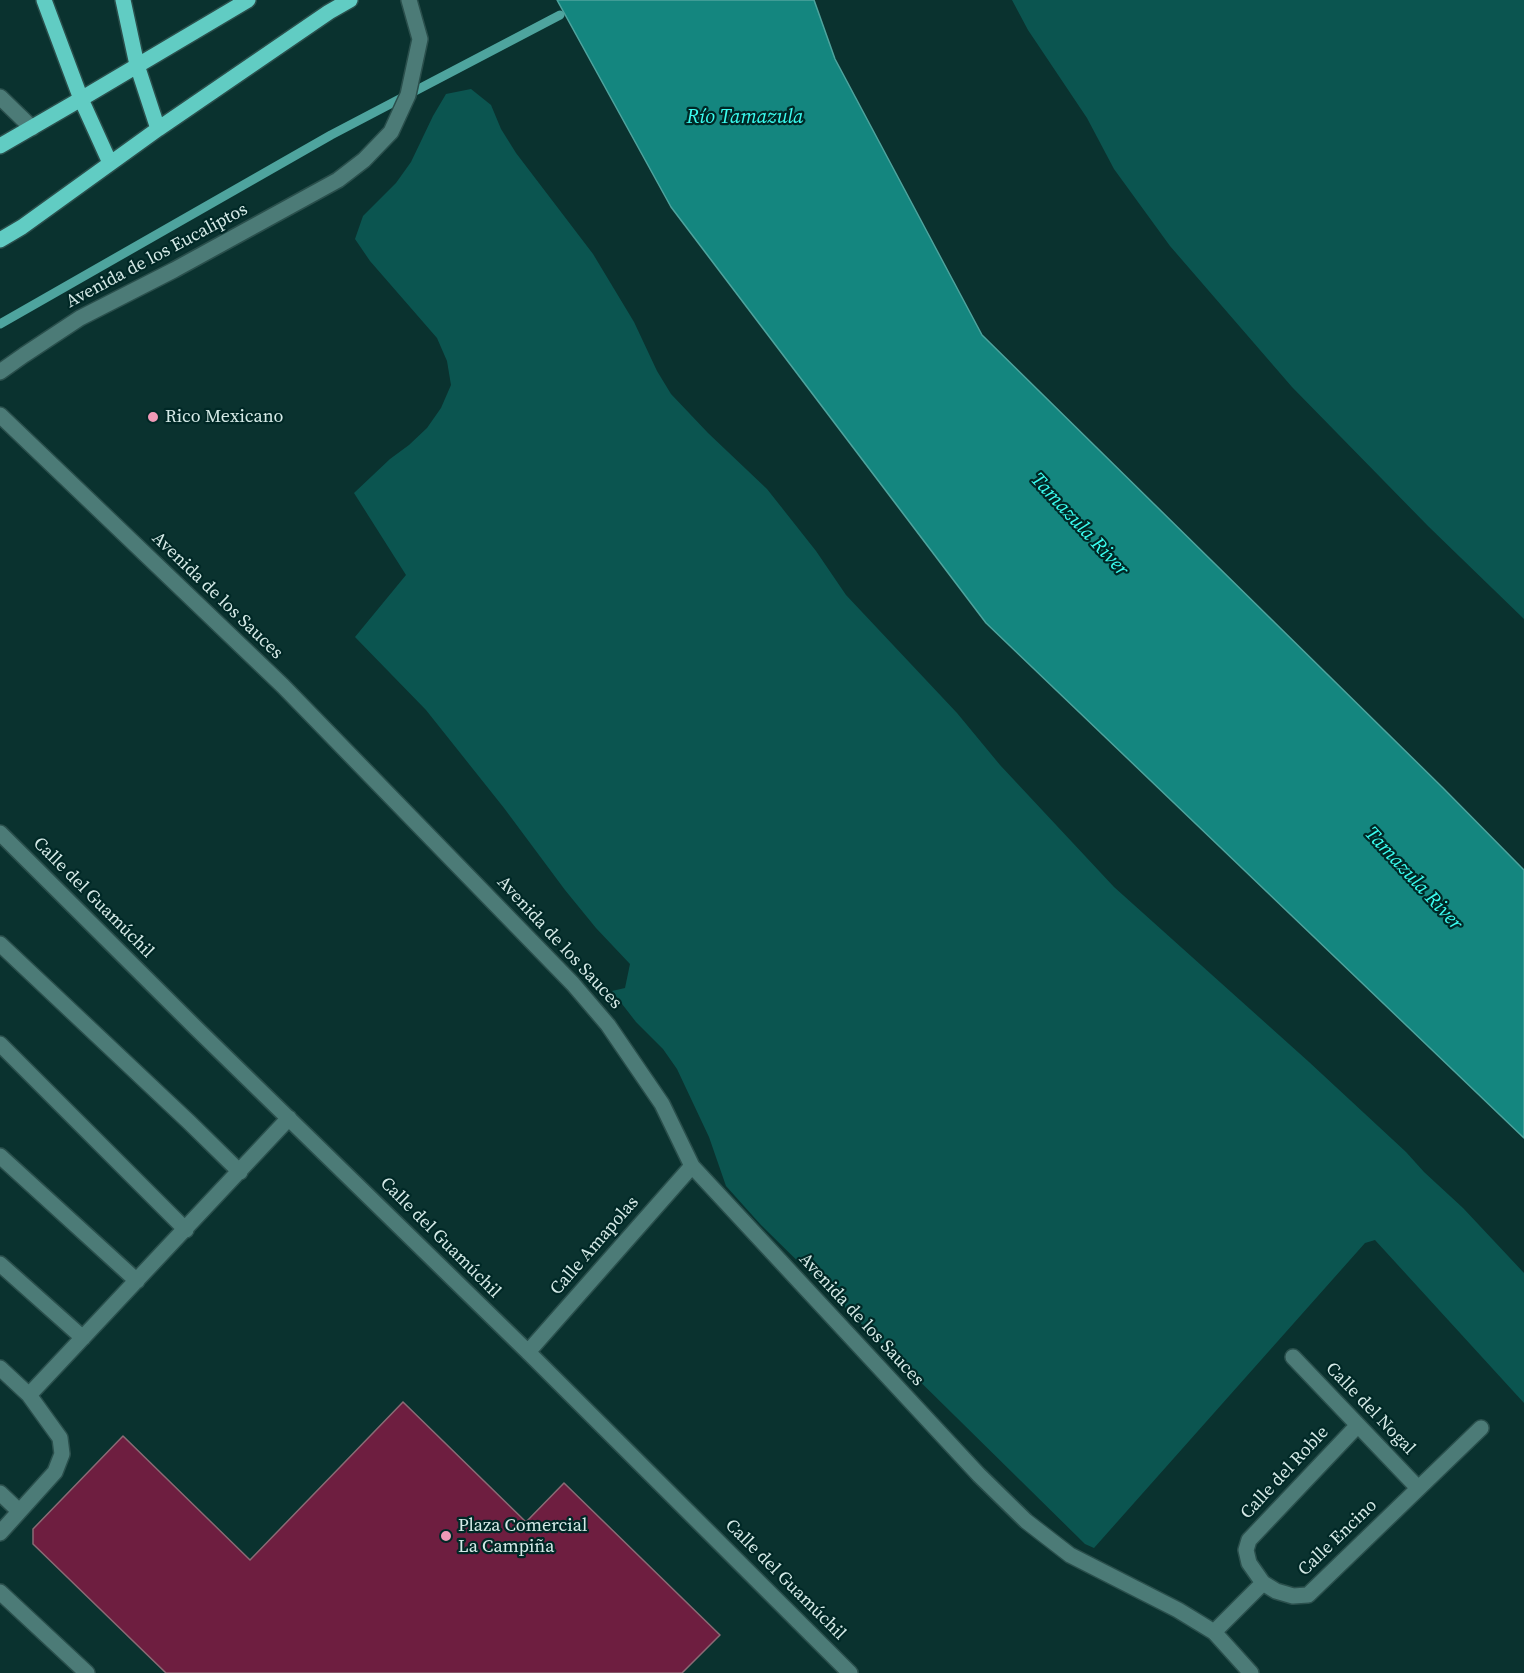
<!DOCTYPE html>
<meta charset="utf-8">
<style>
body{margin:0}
canvas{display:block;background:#0a322f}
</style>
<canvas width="1524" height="1673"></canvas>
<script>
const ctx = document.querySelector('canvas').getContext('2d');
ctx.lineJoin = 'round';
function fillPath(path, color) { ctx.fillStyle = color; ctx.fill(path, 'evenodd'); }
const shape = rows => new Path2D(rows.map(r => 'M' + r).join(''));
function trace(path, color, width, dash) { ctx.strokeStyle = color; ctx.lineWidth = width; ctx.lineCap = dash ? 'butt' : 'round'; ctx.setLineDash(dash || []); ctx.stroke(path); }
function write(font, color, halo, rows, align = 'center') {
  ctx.font = font + ' "Source Serif 4",serif'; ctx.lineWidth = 4.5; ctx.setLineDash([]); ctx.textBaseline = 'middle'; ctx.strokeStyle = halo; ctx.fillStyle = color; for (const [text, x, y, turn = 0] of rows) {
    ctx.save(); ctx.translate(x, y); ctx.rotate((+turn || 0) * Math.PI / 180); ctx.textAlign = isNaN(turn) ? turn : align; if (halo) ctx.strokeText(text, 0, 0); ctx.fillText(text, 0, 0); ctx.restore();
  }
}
fillPath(shape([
 [1012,0,1524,0,1524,619,1428,526,1292,387,1170,246,1114,169,1087,118,1028,30],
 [471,89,491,105,501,129,516,153,593,254,634,322,657,371,671,394,708,433,767,489,816,551,846,595,957,713,1000,765,1114,887,1309,1062,1406,1152,1424,1172,1463,1208,1524,1273,1524,1403,1375,1240,1365,1243,1094,1548,1085,1544,761,1225,726,1186,709,1137,677,1069,663,1049,636,1022,612,991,625,988,630,964,596,928,565,890,504,808,426,710,355,637,406,575,354,493,390,459,409,445,427,428,441,408,451,385,447,361,437,338,370,261,355,239,363,216,396,183,411,162,433,116,446,94]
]), '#0b5550');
const water = shape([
 [557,0,814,0,835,59,982,335,1443,788,1524,870,1524,1138,986,623,671,207,557,0]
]);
fillPath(water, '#14867f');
trace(water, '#4ea49e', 1.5);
trace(shape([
 [0,324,331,135,560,15]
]), '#4ea49e', 9);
const building = shape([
 [403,1402,526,1522,564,1483,720,1635,682,1673,166,1673,33,1544,33,1529,123,1436,250,1560,403,1402]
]);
fillPath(building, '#6e1e40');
trace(building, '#8b6b75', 1.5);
const minor = shape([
 [0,97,32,128],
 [0,372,24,355,80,318,174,270,338,180,364,160,391,132,408,95,420,39,409,0],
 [0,415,283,686,573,984,608,1025,662,1104,692,1166,979,1475,1026,1521,1070,1555,1178,1610,1214,1632,1251,1673],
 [0,833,196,1028,528,1352,850,1673],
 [0,944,189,1122,240,1172],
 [0,1044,186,1230],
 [0,1156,137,1281],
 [0,1264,83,1338],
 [528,1352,692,1166],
 [1293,1357,1418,1488],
 [0,1368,29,1395,60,1438,62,1454,55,1472,0,1533],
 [29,1395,289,1118],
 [0,1493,19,1511],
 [1263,1583,1249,1563,1246,1550,1249,1540,1358,1425],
 [0,1592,87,1673],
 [1214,1632,1263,1583,1276,1591,1293,1596,1308,1595,1481,1428]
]);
const major = shape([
 [158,129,329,12,350,0],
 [0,146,81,99,44,0],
 [110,163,81,99,248,0],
 [0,240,22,227,158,129,137,65,123,0]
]);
trace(minor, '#2a4f4c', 18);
trace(major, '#2a4f4c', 18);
trace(minor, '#4c7b77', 15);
trace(major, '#61ccc3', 15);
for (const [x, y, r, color] of [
 [153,417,6,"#f09ab7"],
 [446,1536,6,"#f09ab7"]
]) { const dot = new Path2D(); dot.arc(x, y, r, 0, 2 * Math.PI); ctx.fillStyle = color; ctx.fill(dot); trace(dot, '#002826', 2); }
write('18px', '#d5eae7', '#002826', [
 ["Avenida de los Eucaliptos",157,256,-28],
 ["Avenida de los Sauces",217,596,44],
 ["Calle del Guamúchil",93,898,45],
 ["Avenida de los Sauces",559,943,47],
 ["Calle del Guamúchil",440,1238,45],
 ["Calle Amapolas",595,1246,-49],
 ["Avenida de los Sauces",861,1320,47],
 ["Calle del Nogal",1370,1409,46],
 ["Calle del Roble",1285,1473,-47],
 ["Calle Encino",1338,1538,-44],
 ["Calle del Guamúchil",785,1580,45]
]);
write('18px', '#d5eae7', '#002826', [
 ["Rico Mexicano",165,417],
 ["Plaza Comercial",458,1526],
 ["La Campiña",458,1547]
], 'left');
write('italic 20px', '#3afdf0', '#002826', [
 ["Río Tamazula",745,118],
 ["Tamazula River",1079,525,47],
 ["Tamazula River",1413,879,47]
]);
</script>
